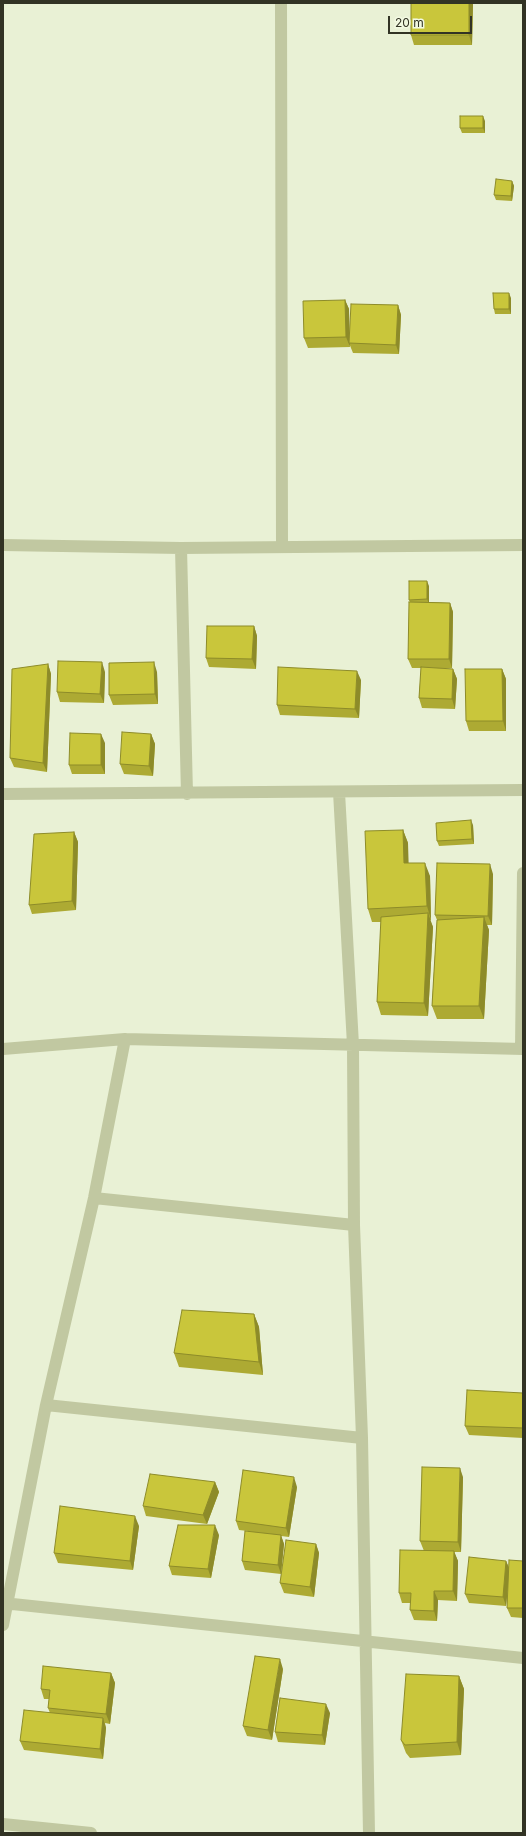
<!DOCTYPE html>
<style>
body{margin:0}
#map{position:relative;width:526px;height:1836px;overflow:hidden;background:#e9f1d5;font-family:Inter,sans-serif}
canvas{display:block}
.frame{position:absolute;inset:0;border:4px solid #323324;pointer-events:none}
.scale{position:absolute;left:388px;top:16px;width:84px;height:18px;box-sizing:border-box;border:2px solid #323324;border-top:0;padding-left:5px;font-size:12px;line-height:14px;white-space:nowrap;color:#323324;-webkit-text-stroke:3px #f2f9e1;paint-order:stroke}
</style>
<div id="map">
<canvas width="526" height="1836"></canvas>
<div class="frame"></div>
<div class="scale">20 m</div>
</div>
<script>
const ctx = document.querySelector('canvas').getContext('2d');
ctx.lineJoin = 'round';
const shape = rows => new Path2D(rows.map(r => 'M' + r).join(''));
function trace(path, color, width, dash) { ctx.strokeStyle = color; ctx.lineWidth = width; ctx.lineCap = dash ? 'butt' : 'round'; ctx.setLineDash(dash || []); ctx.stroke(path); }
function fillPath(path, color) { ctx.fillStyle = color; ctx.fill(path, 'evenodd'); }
trace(shape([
 [281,3,282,547],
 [3,545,181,548,523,545],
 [181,548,187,794],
 [339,792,353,1045,354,1225,362,1438,369,1833],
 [3,794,523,790],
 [3,1049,125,1039,523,1049],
 [521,1049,523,873],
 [94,1198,354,1225],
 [46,1405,362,1438],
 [3,1603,523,1658],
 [3,1625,46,1405,94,1198,125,1039],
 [3,1824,91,1833]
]), '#c1c8a1', 12);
fillPath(shape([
 [473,4,472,45,414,45,411,35],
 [485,121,485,133,462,133,460,128],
 [512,181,514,186,512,201,496,200,494,195],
 [511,298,511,314,495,314,494,309],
 [345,300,349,309,349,342,398,305,401,315,399,354,353,353,349,343,350,347,308,348,304,338],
 [429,586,429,602,450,603,453,612,452,668,438,668,453,669,457,679,455,709,422,708,419,698,421,668,412,668,408,659,410,602,409,600],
 [254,626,257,636,256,669,209,667,206,658],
 [48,664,51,674,47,772,14,767,10,758],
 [502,669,506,679,506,731,469,731,466,721],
 [105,672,104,703,60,702,57,692],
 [157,672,158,704,113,705,109,695],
 [361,680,359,718,280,715,277,705],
 [151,734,155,744,153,776,124,774,120,764],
 [105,743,105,774,72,774,69,765],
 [473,825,474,844,439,846,437,841],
 [403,830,408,843,408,863,430,876,431,920,430,920,433,927,428,1016,381,1015,377,1002,381,922,372,922,368,909],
 [74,832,78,842,76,910,32,914,29,905],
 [493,874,492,925,487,925,489,930,484,1019,437,1019,432,1006,437,920,435,915],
 [254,1314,259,1327,263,1375,179,1367,174,1353],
 [523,1393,523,1438,469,1435,465,1426],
 [463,1477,461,1552,454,1552,458,1561,457,1601,438,1600,437,1621,414,1620,410,1610,411,1603,402,1603,399,1593,424,1551,420,1541],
 [215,1482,219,1492,207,1524,146,1516,143,1506],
 [297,1487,289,1537,281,1536,284,1544,281,1574,245,1570,242,1561,248,1531,239,1530,236,1521],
 [139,1526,133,1570,58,1563,54,1553],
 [219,1535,211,1578,172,1575,169,1566],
 [316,1544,319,1553,314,1597,284,1593,280,1583],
 [506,1561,509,1568,523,1561,523,1618,511,1617,507,1608,508,1586,506,1606,469,1603,465,1594],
 [283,1669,272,1740,247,1736,243,1726],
 [111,1673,115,1683,110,1724,105,1723,106,1728,103,1759,24,1750,20,1741,50,1713,48,1708,49,1699,44,1699,41,1689],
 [459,1676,464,1689,461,1755,410,1758,406,1753,401,1740],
 [330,1713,325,1745,278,1742,275,1732]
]), '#adaa33');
fillPath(shape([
 [469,3,472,3,473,4,472,45,469,35],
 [483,116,485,121,485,133,483,128],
 [512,181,514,186,512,201,511,196],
 [509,293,511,298,511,314,509,309],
 [345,300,349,309,350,347,346,337],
 [398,305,401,315,399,354,396,345],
 [427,581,429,586,429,604,427,599],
 [450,603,453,612,452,668,449,659],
 [254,626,257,636,256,669,252,659],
 [102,662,105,672,104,703,100,694],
 [154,662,157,672,158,704,155,694],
 [48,664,51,674,47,772,43,763],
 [453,669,457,679,455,709,452,699],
 [502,669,506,679,506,731,503,721],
 [357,671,361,680,359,718,355,709],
 [101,734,105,743,105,774,101,765],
 [151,734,155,744,153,776,149,766],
 [471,820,473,825,474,844,472,839],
 [403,830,408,843,409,876,404,863],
 [74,832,78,842,76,910,72,901],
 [425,863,430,876,431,920,427,906],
 [490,864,493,874,492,925,488,916],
 [428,913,433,927,428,1016,424,1003],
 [484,917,489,930,484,1019,479,1006],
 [254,1314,259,1327,263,1375,259,1362],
 [460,1468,463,1477,461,1552,458,1542],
 [294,1477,297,1487,289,1537,286,1528],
 [215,1482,219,1492,207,1524,203,1515],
 [135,1516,139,1526,133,1570,130,1561],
 [215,1525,219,1535,211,1578,208,1569],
 [281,1535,284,1544,281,1574,278,1565],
 [316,1544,319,1553,314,1597,310,1587],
 [454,1551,458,1561,457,1601,453,1591],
 [506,1561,510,1570,506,1606,503,1597],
 [434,1591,438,1600,437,1621,434,1611],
 [280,1659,283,1669,272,1740,268,1730],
 [111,1673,115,1683,110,1724,106,1714],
 [459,1676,464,1689,461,1755,457,1742],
 [326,1704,330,1713,325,1745,322,1735],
 [103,1718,106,1728,103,1759,100,1749]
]), '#8d8b29');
const building = shape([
 [411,3,469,3,469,35,411,35,411,3],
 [460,116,483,116,483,128,460,128,460,116],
 [496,179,512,181,511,196,494,195,496,179],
 [493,293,509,293,509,309,494,309,493,293],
 [345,300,346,337,304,338,303,301,345,300],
 [351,304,398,305,396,345,349,343,351,304],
 [409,581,427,581,427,599,409,600,409,581],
 [409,602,450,603,449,659,408,659,409,602],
 [207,626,254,626,252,659,206,658,207,626],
 [58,661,102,662,100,694,57,692,58,661],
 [154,662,155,694,109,695,109,663,154,662],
 [48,664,43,763,10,758,12,669,48,664],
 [278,667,357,671,355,709,277,705,278,667],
 [421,667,453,669,452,699,419,698,421,667],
 [465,669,502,669,503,721,466,721,465,669],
 [122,732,151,734,149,766,120,764,122,732],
 [70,733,101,734,101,765,69,765,70,733],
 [471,820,472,839,437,841,436,823,471,820],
 [403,830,404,863,425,863,427,906,368,909,365,831,403,830],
 [74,832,72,901,29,905,34,834,74,832],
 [437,863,490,864,488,916,435,915,437,863],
 [428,913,424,1003,377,1002,381,917,428,913],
 [484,917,479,1006,432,1006,437,920,484,917],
 [182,1310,254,1314,259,1362,174,1353,182,1310],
 [467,1390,523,1393,523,1428,465,1426,467,1390],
 [422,1467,460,1468,458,1542,420,1541,422,1467],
 [243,1470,294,1477,286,1528,236,1521,243,1470],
 [150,1474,215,1482,203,1515,143,1506,150,1474],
 [60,1506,135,1516,130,1561,54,1553,60,1506],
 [178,1525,215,1525,208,1569,169,1566,178,1525],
 [245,1531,281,1535,278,1565,242,1561,245,1531],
 [286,1540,316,1544,310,1587,280,1583,286,1540],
 [400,1550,454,1551,453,1591,434,1591,434,1611,410,1610,411,1593,399,1593,400,1550],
 [469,1557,506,1561,503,1597,465,1594,469,1557],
 [509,1560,523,1561,523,1608,507,1608,509,1560],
 [255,1656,280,1659,268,1730,243,1726,255,1656],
 [43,1666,111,1673,106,1714,48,1708,50,1690,41,1689,43,1666],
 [406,1674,459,1676,457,1742,405,1745,401,1740,406,1674],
 [280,1698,326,1704,322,1735,275,1732,280,1698],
 [24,1710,103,1718,100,1749,20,1741,24,1710]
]);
fillPath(building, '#c9c63b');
trace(building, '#8d8b29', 1);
</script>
